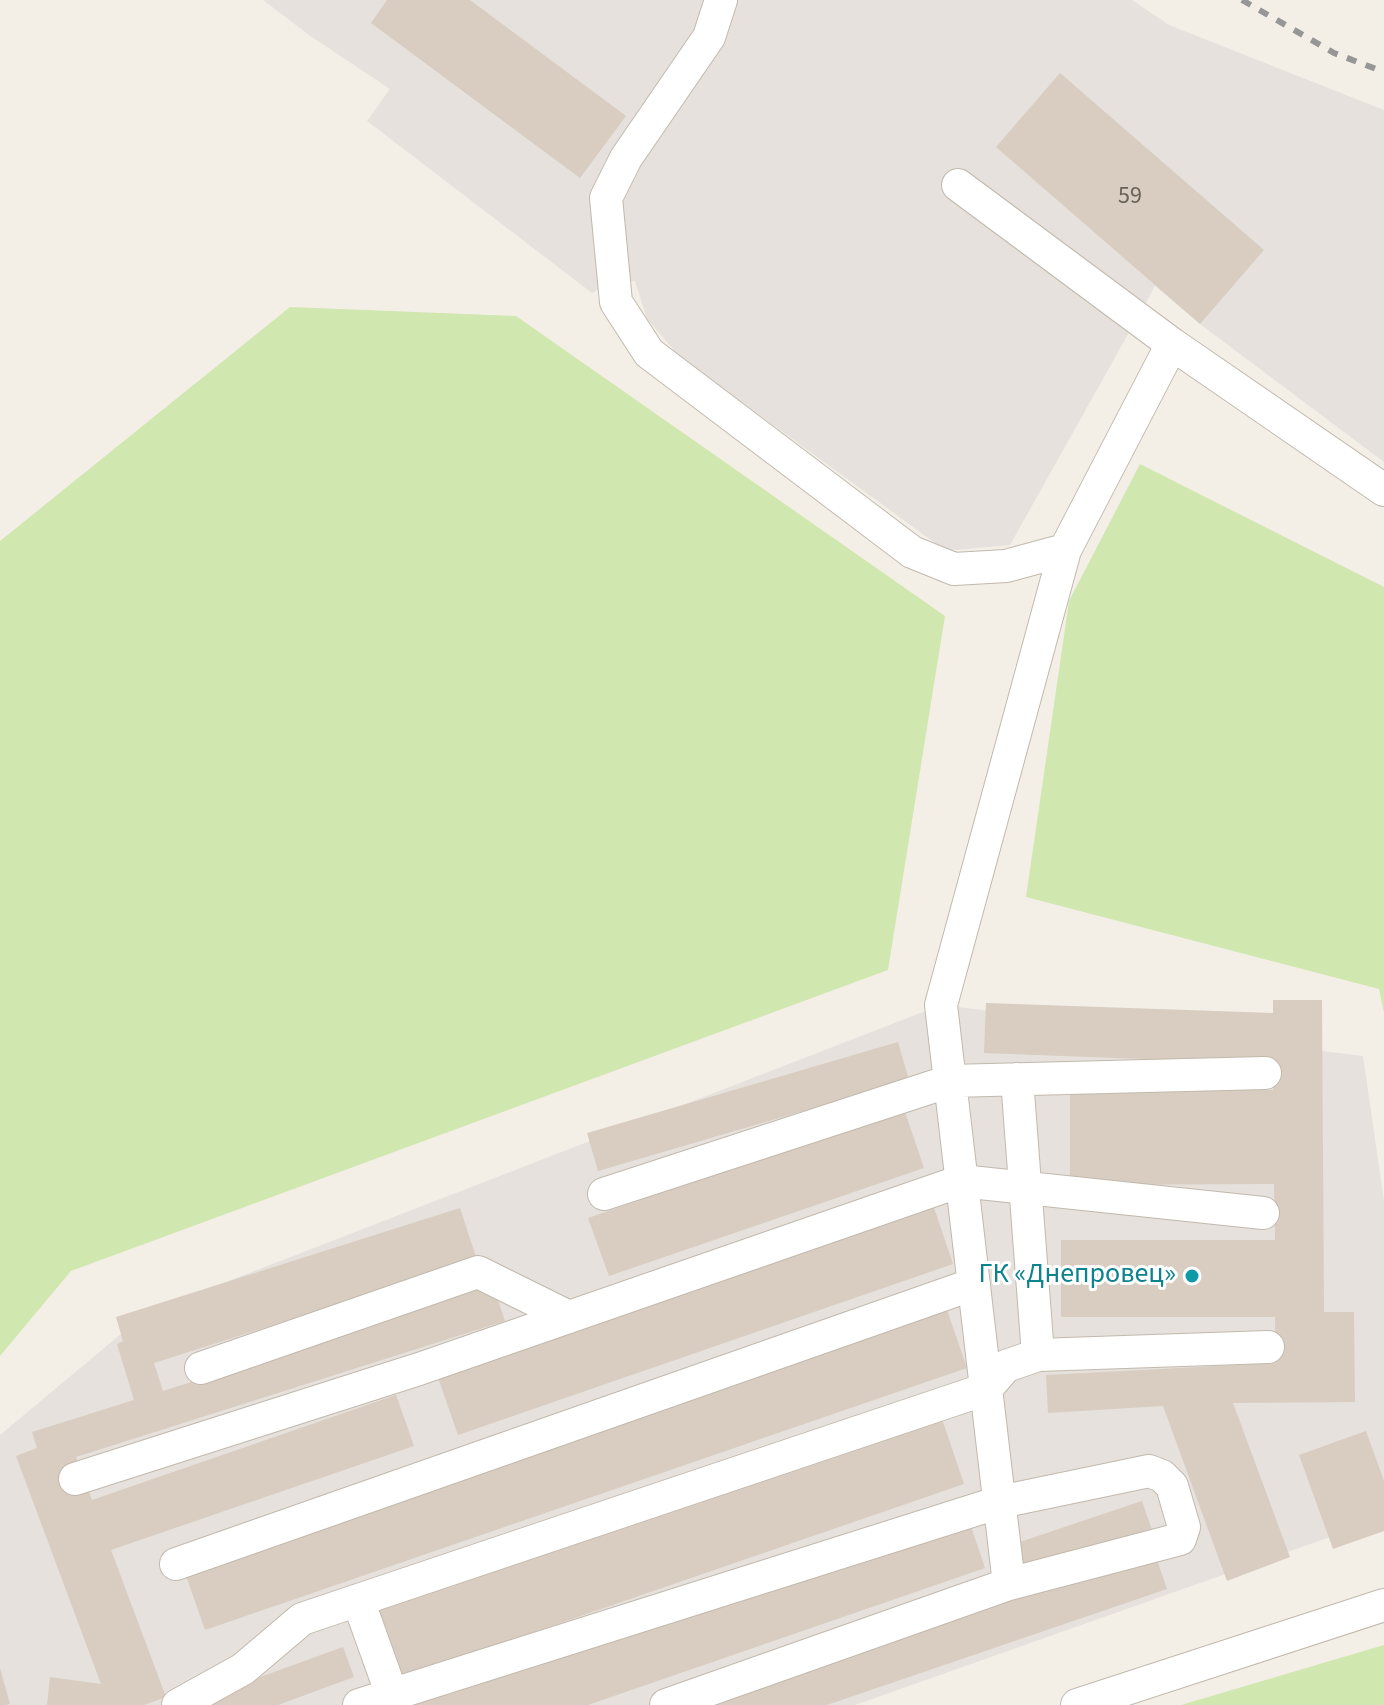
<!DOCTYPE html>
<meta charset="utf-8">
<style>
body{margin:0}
canvas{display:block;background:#f3efe7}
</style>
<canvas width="1384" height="1705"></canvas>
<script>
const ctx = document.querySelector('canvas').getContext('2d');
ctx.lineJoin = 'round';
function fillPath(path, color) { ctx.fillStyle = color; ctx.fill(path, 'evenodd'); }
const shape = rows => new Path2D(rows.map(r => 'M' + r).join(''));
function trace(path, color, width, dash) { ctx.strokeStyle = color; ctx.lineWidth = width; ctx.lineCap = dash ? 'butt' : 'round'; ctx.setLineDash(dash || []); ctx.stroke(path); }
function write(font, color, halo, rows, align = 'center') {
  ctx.font = font + ' "Source Sans 3",sans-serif'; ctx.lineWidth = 6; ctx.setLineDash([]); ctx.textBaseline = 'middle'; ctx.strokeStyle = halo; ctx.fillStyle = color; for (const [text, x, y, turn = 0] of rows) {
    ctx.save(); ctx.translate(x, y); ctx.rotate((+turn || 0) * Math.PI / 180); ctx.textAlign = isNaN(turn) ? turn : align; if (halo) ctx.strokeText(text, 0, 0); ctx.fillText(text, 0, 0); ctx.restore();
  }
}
fillPath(shape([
 [263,0,1132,0,1169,25,1384,110,1384,462,1200,324,1155,286,1010,545,946,551,680,357,647,319,635,281,613,281,592,293,367,121,390,89,309,35],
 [941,1005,1363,1056,1384,1201,1384,1518,855,1705,0,1705,0,1435,146,1313]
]), '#e6e1dc');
fillPath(shape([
 [290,307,516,316,945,616,888,970,71,1271,0,1356,0,541],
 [1140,464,1384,587,1384,1013,1379,989,1026,897,1069,601],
 [1384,1645,1384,1705,1181,1705]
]), '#d1e7b0');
fillPath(shape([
 [387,0,470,0,626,116,580,178,371,23],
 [1060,73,1264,250,1200,324,996,147],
 [1273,1000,1322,1000,1324,1312,1354,1312,1355,1402,1233,1403,1290,1557,1227,1581,1163,1406,1048,1413,1046,1375,1275,1363,1275,1317,1061,1317,1061,1240,1275,1240,1274,1184,1070,1185,1070,1090,1273,1090,1273,1064,984,1053,986,1003,1273,1013],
 [898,1042,909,1080,598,1171,587,1133],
 [904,1109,924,1168,609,1276,588,1218],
 [931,1199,953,1264,458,1435,435,1369],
 [460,1208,477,1260,154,1363,163,1391,493,1285,505,1321,76,1457,92,1500,396,1395,414,1446,111,1550,166,1697,144,1705,47,1705,50,1677,101,1684,16,1456,37,1448,32,1432,134,1400,117,1344,123,1341,116,1317],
 [946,1307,967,1368,205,1630,184,1570],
 [938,1407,964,1484,389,1682,362,1605],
 [1366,1431,1384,1481,1384,1531,1333,1549,1299,1455],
 [1142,1501,1153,1533,1019,1577,1008,1546],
 [964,1506,985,1568,588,1705,388,1705],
 [1154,1551,1167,1589,827,1705,704,1705],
 [343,1647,354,1677,278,1705,183,1705],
 [0,1668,10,1704,6,1705,0,1705]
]), '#d8cdc0');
const minor = shape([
 [721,0,709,37,626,158,606,198,616,302,649,353,912,552,954,569,1006,566,1065,550,1172,344],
 [958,185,1172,344,1384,490],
 [1017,1079,1038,1355],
 [604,1194,950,1081,1265,1073],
 [201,1368,478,1272,569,1317],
 [75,1479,419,1369,961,1181,1263,1213],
 [176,1564,974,1284],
 [1009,1584,941,1005,1065,550],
 [358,1600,392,1695],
 [178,1705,243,1669,302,1619,986,1389,1006,1366,1038,1355,1268,1347],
 [359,1705,1000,1502,1149,1471,1162,1476,1172,1486,1184,1527,1180,1539,1009,1584,666,1705],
 [1077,1705,1384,1605]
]);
trace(minor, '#c2b9ad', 34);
trace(minor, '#fff', 32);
trace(shape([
 [1242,0,1334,53,1384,72]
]), '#969696', 6, [10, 10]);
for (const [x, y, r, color] of [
 [1192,1276,8,"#0f9aa8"]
]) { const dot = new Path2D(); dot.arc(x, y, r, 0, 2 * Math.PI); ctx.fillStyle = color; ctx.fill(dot); trace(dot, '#fff', 3); }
write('24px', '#6a6258', null, [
 ["59",1130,198]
]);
write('28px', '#0d838f', '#fff', [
 ["ГК «Днепровец»",1176,1276]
], 'right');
</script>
